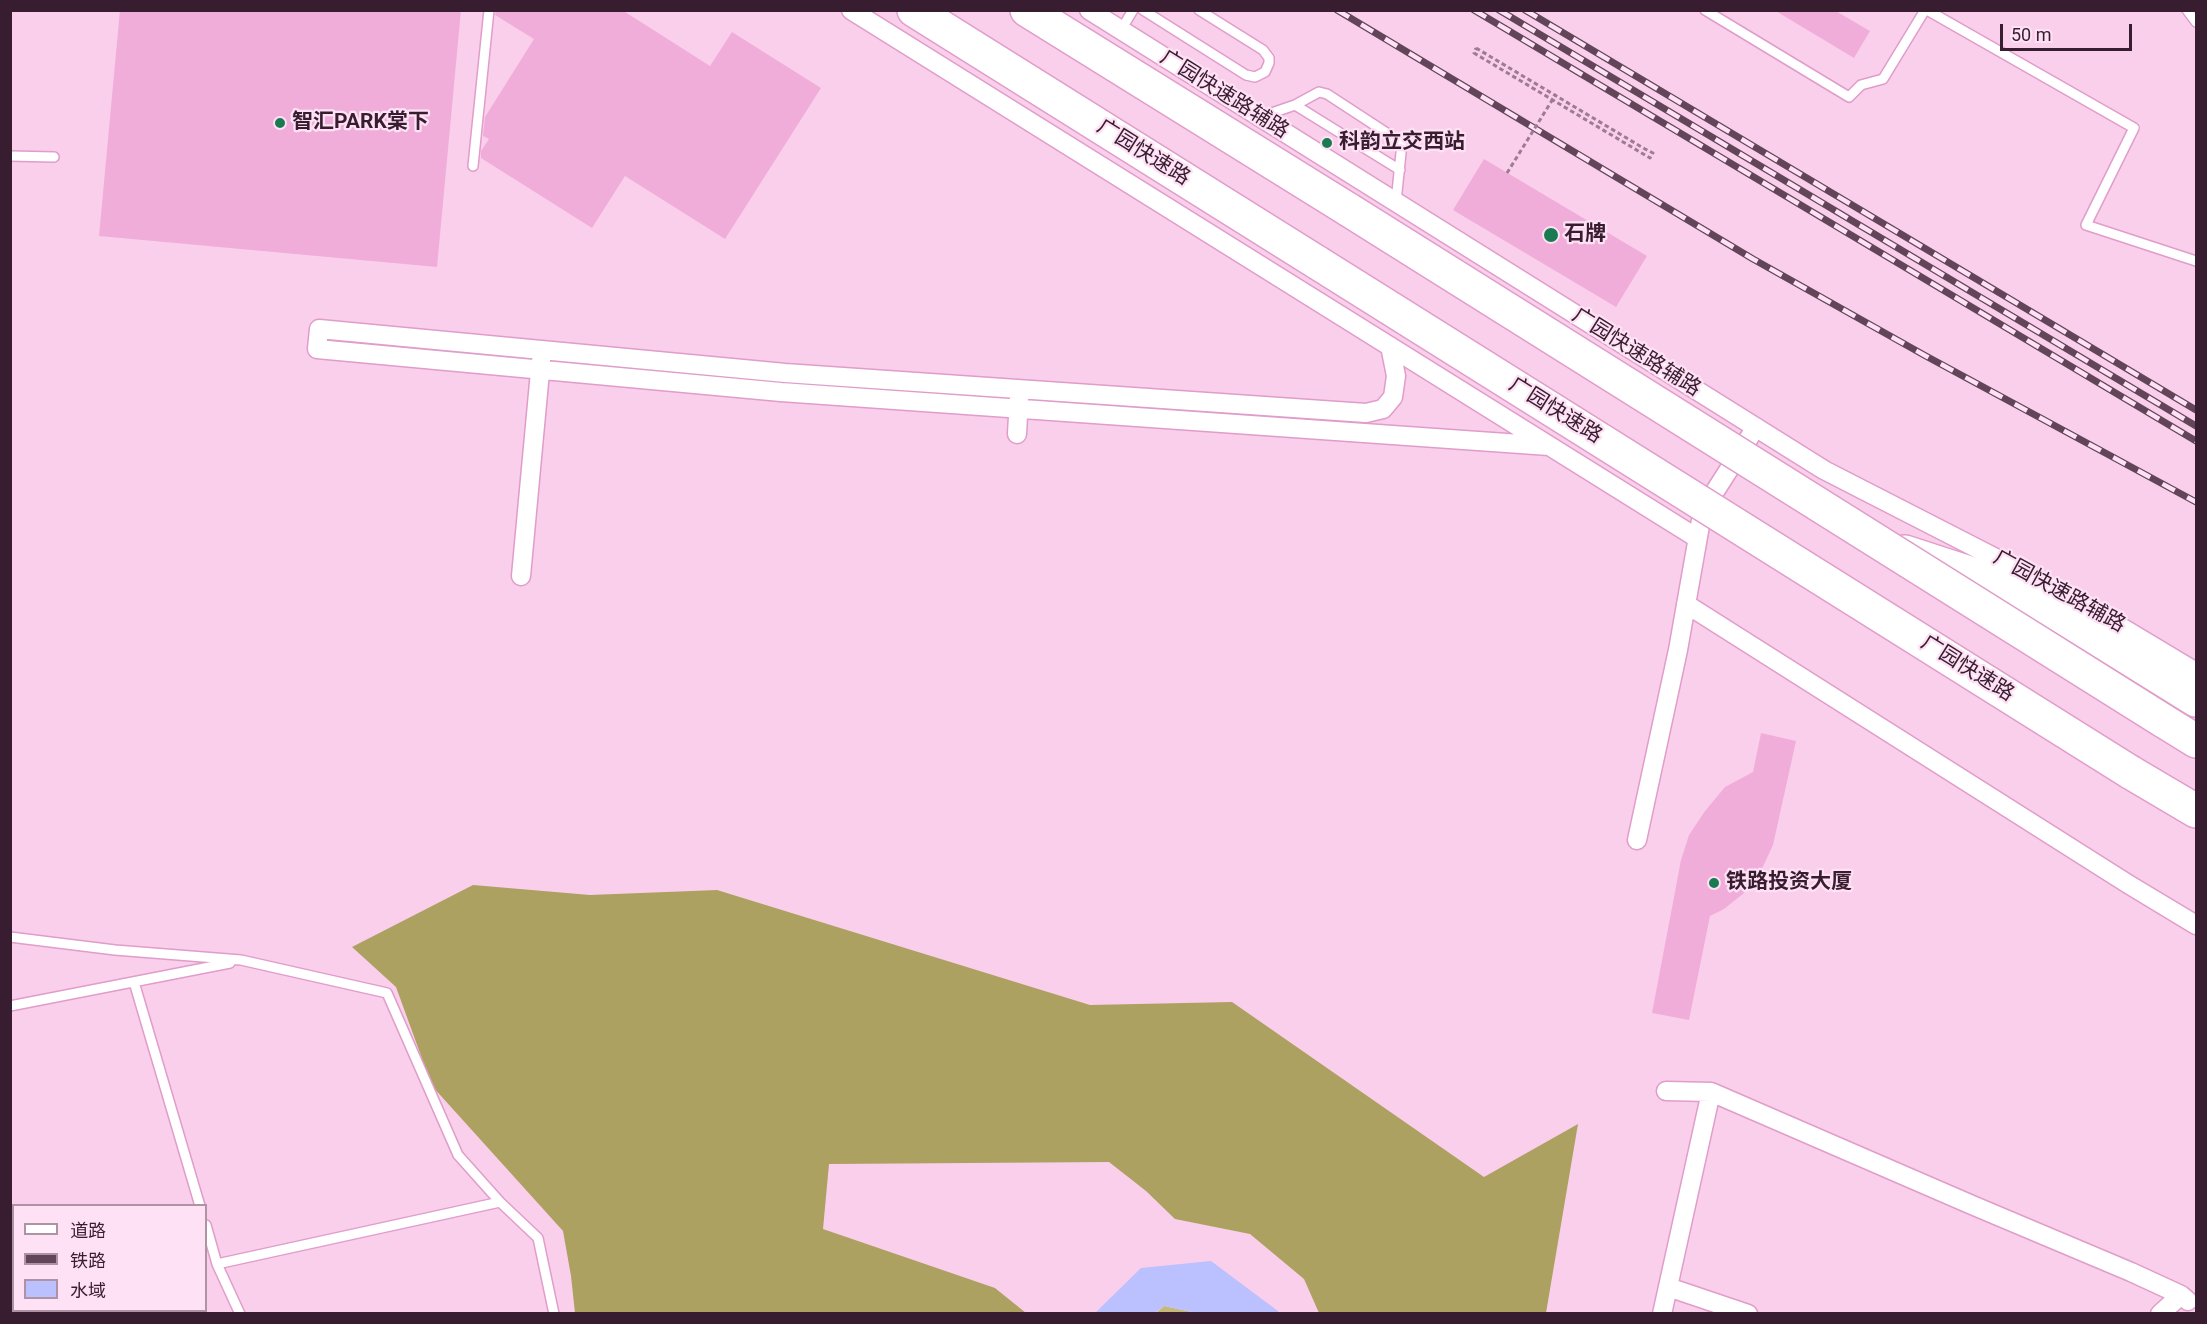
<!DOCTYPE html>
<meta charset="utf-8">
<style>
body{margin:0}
#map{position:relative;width:2207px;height:1324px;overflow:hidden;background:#facfeb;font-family:Roboto,"Noto Sans SC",sans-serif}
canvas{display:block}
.frame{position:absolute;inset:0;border:12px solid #371d2f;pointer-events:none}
.legend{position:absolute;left:12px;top:1204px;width:195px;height:108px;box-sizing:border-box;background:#fee1f4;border:2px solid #ae93a5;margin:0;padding:8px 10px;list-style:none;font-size:18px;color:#371d2f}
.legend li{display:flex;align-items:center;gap:12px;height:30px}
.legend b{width:30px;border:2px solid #ae93a5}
.scale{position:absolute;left:2000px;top:24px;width:132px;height:27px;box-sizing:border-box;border:3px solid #371d2f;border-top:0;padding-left:8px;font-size:18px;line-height:21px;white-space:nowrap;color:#371d2f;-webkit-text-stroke:4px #fee1f4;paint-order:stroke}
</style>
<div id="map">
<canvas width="2207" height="1324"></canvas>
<div class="frame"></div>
<ul class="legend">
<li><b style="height:8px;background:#fff"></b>道路</li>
<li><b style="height:8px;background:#634559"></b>铁路</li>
<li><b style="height:16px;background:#bac1fe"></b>水域</li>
</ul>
<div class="scale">50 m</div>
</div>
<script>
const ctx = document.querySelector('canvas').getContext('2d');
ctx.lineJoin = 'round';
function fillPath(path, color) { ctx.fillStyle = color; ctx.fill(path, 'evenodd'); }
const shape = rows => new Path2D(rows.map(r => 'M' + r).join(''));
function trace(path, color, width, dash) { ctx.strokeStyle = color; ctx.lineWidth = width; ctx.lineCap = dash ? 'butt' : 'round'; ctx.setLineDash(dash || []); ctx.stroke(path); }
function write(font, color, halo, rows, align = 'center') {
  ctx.font = font + ' Roboto,"Noto Sans SC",sans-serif'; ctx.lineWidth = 4.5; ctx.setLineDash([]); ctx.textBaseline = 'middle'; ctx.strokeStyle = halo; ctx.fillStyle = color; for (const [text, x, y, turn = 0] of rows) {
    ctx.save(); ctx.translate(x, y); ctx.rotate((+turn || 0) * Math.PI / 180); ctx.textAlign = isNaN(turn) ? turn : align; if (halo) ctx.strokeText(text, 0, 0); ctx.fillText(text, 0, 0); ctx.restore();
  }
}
fillPath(shape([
 [1164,1306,1196,1313,1155,1314]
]), '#c4b978');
fillPath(shape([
 [473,885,590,895,717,890,1090,1005,1232,1002,1484,1177,1578,1124,1546,1313,1319,1313,1304,1279,1250,1234,1175,1219,1146,1191,1109,1162,829,1164,823,1229,995,1288,1026,1313,575,1313,571,1276,563,1231,432,1086,396,987,352,947],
 [13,1217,14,1310,49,1311,50,1313,11,1313,10,1218]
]), '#aca160');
fillPath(shape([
 [1211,1261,1278,1311,1278,1313,1196,1313,1164,1306,1155,1313,1095,1313,1141,1268]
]), '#bac1fe');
fillPath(shape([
 [120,10,461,10,437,267,99,236],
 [496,10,622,10,710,66,732,32,821,88,725,239,625,176,592,228,481,158,481,151,489,139,483,136,485,117,534,39,495,15],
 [1774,10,1834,10,1870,31,1854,58],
 [1484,159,1647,256,1616,307,1453,210],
 [1761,733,1796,741,1773,845,1760,873,1744,893,1724,909,1710,916,1689,1020,1652,1013,1681,860,1689,835,1705,811,1725,787,1753,772]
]), '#f1adda');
const lane = shape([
 [1143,10,1246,75,1255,77,1265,72,1269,63,1269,58,1263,50,1199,10],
 [1705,10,1849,97,1861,85,1883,79,1925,10],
 [1927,10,2134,128,2086,225,2196,261],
 [2187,10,2196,22],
 [1121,30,1133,10],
 [1295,105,1400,170],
 [1260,117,1295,105,1319,92,1327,94,1402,143,1396,202],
 [10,156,54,157],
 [473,166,489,10],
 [10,937,115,950,241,960,387,993,458,1155,500,1202,538,1238,554,1314],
 [134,982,200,1206],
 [10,1006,230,963],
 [206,1225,217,1264,240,1314],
 [217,1264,500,1202]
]);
const street = shape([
 [851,10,1697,538],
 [1089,10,1824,470,2066,594,2196,672],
 [1390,346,1396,376,1393,397,1383,409,1366,413,785,373,319,329,317,349,781,392,1549,446],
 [1017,434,1019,397],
 [521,576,541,361],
 [1686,604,2128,884,2196,925],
 [1637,840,1678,650,1701,520,1712,496,1756,427],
 [1666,1091,1711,1092,1972,1205,2131,1272,2181,1295,2188,1301],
 [1668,1287,1748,1314],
 [1662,1314,1711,1092],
 [2160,1314,2181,1295]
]);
const highway = shape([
 [914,10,1318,263],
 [1027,10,1349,210],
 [1905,552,1985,578,2023,595,2051,610,2196,700],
 [2162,720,2196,741],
 [2130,772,2196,811]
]);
trace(lane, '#e09dca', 12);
trace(street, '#e09dca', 21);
trace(highway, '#e09dca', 36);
trace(shape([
 [1476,48,1645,149,1653,153,1650,158,1474,53,1476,48]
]), '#9e7b92', 3, [4.5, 3]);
trace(lane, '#fff', 9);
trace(street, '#fff', 18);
trace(highway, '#fff', 33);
const rail = shape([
 [1337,10,1753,259,1924,355,2196,502],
 [1474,10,2196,441],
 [1499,10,2196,426],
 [1525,10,2196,410]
]);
trace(rail, '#634559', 7);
trace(rail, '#fee1f4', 4.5, [14]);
const highwayBridge = shape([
 [1349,210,2162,720],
 [1318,263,2130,772]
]);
trace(highwayBridge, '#e09dca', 36, []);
trace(shape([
 [1507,173,1556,94]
]), '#9e7b92', 3, [4.5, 3]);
trace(highwayBridge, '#fff', 33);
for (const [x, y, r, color] of [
 [280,123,6,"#1a7a51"],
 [1327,143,6,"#1a7a51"],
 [1551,235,8,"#1a7a51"],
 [1714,883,6,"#1a7a51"]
]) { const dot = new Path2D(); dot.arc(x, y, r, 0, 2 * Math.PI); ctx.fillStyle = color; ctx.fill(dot); trace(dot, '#fee1f4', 2); }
write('21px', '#371d2f', '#fee1f4', [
 ["广园快速路辅路",1224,95,32],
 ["广园快速路",1143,153,32],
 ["广园快速路辅路",1636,353,32],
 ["广园快速路",1555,411,32],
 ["广园快速路辅路",2059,592,29],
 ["广园快速路",1967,669,32]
]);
write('bold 21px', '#371d2f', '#fee1f4', [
 ["智汇PARK棠下",292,123],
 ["科韵立交西站",1339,143],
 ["石牌",1564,235],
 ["铁路投资大厦",1726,883]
], 'left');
</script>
